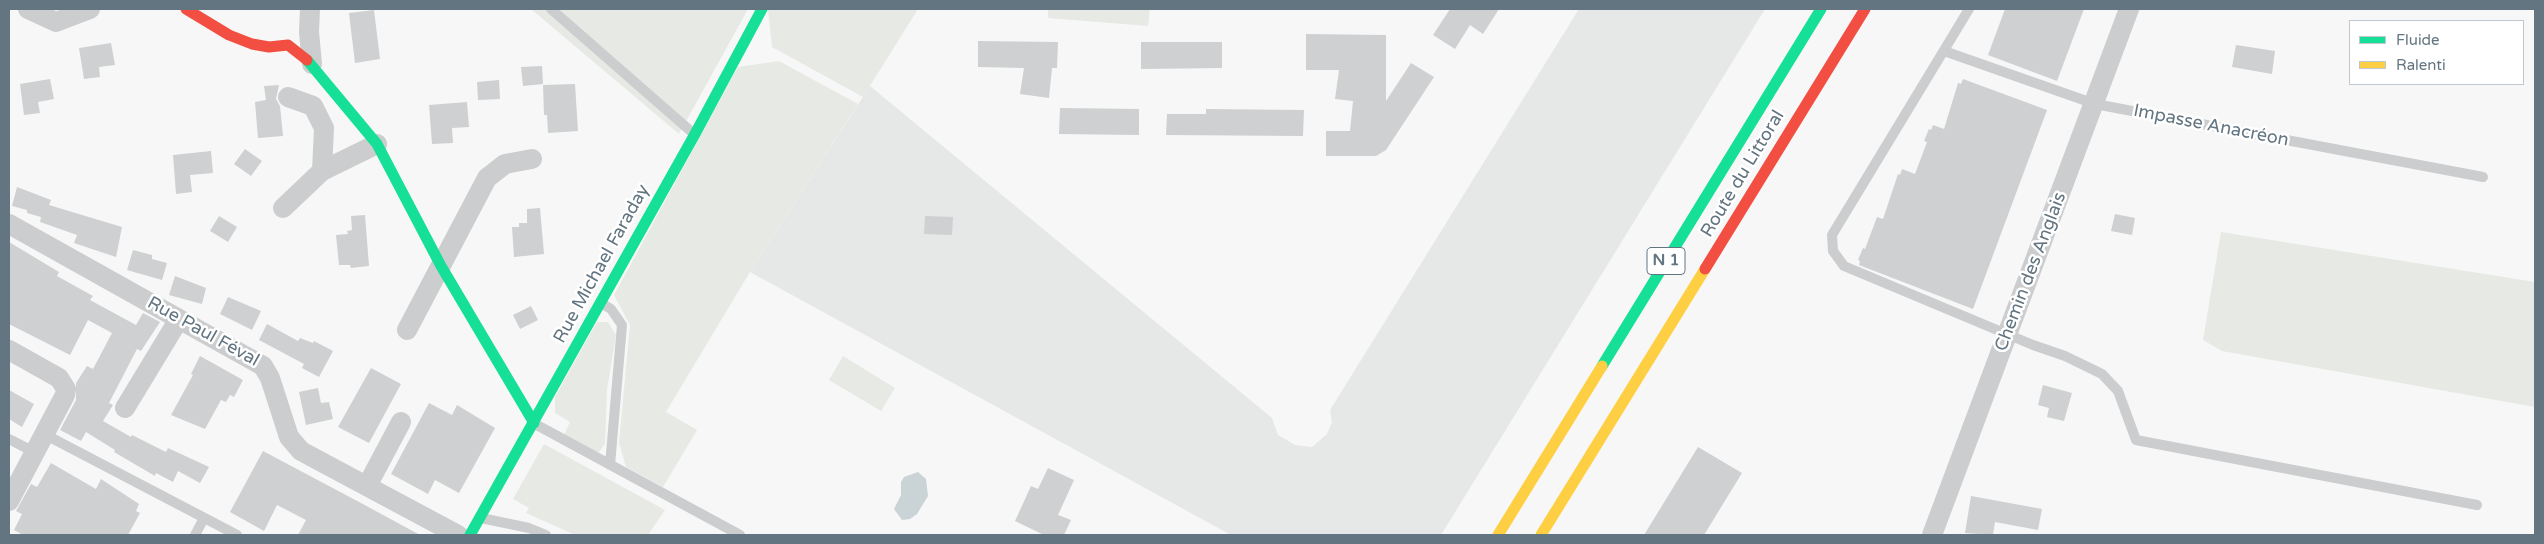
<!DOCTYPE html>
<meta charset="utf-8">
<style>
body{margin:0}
#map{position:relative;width:2544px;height:544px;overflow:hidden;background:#f7f7f7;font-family:"Varela Round",sans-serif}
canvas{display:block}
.frame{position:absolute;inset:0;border:10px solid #637581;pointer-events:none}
.legend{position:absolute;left:2349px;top:20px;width:175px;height:65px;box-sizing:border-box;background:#fff;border:1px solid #c1c8cd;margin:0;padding:6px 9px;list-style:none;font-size:15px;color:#637581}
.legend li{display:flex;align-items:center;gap:10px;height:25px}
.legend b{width:25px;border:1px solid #c1c8cd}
</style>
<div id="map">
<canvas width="2544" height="544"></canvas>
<div class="frame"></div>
<ul class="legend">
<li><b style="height:6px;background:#16e098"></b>Fluide</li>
<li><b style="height:6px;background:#ffcf43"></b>Ralenti</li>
</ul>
</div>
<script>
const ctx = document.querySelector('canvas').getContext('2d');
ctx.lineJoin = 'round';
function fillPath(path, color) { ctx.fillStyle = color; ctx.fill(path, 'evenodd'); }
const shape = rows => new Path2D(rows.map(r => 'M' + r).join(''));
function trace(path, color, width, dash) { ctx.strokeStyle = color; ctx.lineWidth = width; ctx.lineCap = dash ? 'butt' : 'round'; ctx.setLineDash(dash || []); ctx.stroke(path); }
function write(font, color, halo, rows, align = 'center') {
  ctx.font = font + ' "Varela Round",sans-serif'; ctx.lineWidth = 5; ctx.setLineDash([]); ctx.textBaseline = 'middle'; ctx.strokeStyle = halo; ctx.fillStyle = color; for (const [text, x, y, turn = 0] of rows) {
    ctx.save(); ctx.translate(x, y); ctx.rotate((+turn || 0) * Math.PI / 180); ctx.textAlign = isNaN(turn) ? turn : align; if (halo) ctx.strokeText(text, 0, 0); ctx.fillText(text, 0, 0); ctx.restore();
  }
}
fillPath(shape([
 [1579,9,1765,9,1441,535,1231,535,750,272,870,86,1272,418,1278,435,1295,445,1312,447,1327,434,1332,422,1330,410]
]), '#e6e7e7');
fillPath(shape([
 [531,9,748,9,679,134],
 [768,9,918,9,863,97,772,47],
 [1048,9,1150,9,1148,26,1048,18],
 [779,61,858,104,750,272,666,412,697,430,663,487,626,467,619,443,630,325,614,295,738,67],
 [2221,232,2535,282,2535,407,2222,351,2203,340],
 [597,322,608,322,616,335,607,390,605,444,598,453,564,435,570,422,555,413,555,397],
 [843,356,895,388,881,411,829,380],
 [544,444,665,510,648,535,575,535,526,513,529,508,513,499]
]), '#e6e9e4');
fillPath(shape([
 [918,472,926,479,928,496,917,514,910,519,902,520,894,509,901,495,901,482,904,477]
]), '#cad4d6');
fillPath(shape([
 [1450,9,1499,9,1483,34,1470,25,1455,49,1433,35],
 [2005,9,2084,9,2057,81,1988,55],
 [374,10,380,59,355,63,349,13],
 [1306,34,1386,35,1386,101,1411,63,1434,77,1386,150,1376,156,1326,156,1326,131,1350,131,1353,101,1335,99,1339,70,1306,70],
 [978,41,1058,42,1057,68,1052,68,1049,98,1020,94,1024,68,978,67],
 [1141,42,1222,42,1222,68,1141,69],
 [111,43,115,65,99,67,100,77,84,79,79,48],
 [2236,45,2275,51,2272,74,2232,67],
 [542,66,543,84,523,86,521,67],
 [50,79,54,99,38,102,40,113,24,115,20,84],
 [1963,79,2047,110,1973,309,1859,265,1860,261,1858,260,1863,248,1865,249,1877,217,1883,219,1898,174,1900,175,1902,169,1915,174,1927,142,1924,141,1929,129,1931,130,1933,125,1944,129,1958,83,1961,84],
 [499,80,500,99,478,100,477,82],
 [575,84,578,131,548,133,547,115,544,115,543,85],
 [279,85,276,99,280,106,283,136,258,138,255,102,266,100,264,86],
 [467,102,469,127,452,128,453,143,432,144,429,105],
 [1060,108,1139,109,1139,135,1059,134],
 [1206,109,1304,110,1303,136,1166,135,1167,114,1206,114],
 [245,149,262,161,251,176,234,164],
 [211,151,213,173,190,175,192,192,176,194,173,155],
 [17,187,51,200,49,205,122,227,116,257,74,243,77,235,40,222,41,217,27,213,27,210,12,206],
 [540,208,544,254,514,257,512,227,519,227,519,223,527,223,527,209],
 [2115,214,2135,218,2132,235,2111,231],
 [365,215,369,266,351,268,350,265,339,265,336,235,348,234,347,231,352,230,351,216],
 [219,216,237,227,228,242,210,231],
 [925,216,953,217,952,235,924,234],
 [9,242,59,272,57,276,93,296,90,300,136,325,143,313,160,322,141,351,137,349,109,403,113,405,103,421,131,437,132,435,166,452,168,448,209,467,200,483,178,471,173,482,156,473,155,476,114,452,115,450,86,432,81,441,60,430,76,400,76,383,87,366,93,369,112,333,88,320,70,355,9,324],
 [133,250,152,255,152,259,167,263,162,280,127,270],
 [175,276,206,288,202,304,169,295],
 [228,297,261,311,252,330,220,314],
 [531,306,538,320,520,329,513,315],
 [267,324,298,341,300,338,313,343,314,341,333,351,319,377,302,368,304,364,259,340],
 [200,356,243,380,234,397,230,395,226,402,221,400,205,429,171,415,193,375,191,374],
 [371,368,401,384,369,443,338,427],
 [2043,385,2072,393,2064,421,2047,417,2049,408,2038,405],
 [318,388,321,403,329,402,333,419,306,425,299,392],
 [9,390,34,404,22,427,9,419],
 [429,403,452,415,457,405,495,428,459,493,435,480,428,494,391,474],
 [1698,447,1742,473,1704,535,1644,535],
 [263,451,361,503,420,535,298,535,306,520,277,505,264,531,230,512],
 [51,463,96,489,101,479,139,504,136,511,140,513,128,535,23,535,14,530,22,514,16,511,31,484,37,487],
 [1048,468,1074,480,1058,515,1071,520,1064,535,1044,535,1015,521,1031,486,1038,489],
 [1971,496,2042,509,2038,530,1995,522,1993,535,1965,533]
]), '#ced0d1');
trace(shape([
 [551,9,694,134],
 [1969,9,1832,235,1833,251,1844,266,2033,345,2065,356,2102,374,2118,391,2136,440,2477,505],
 [1944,51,2095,104,2483,177],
 [601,303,611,309,622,325,610,465],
 [535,424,740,535],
 [44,434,237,535],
 [9,439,34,452],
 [481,518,529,528,546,535],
 [195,535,204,518]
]), '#cccdce', 10);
trace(shape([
 [28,9,56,22,90,9],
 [310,9,309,32,312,64],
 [288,97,313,106,324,128,322,171],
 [283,208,322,171,377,144],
 [9,224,263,366,270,378,289,437,301,451,458,535],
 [407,330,487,178,505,164,532,159],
 [9,350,59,378,66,389,65,395,9,501],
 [125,408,179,319],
 [367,486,401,422],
 [1932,535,2129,9]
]), '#cccdce', 20);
trace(shape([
 [307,60,377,144,441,266,534,423],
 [1602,366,1821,9],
 [470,535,695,134,762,9]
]), '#16e098', 11);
trace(shape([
 [1498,535,1602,366],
 [1541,535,1705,269]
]), '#ffcf43', 11);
trace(shape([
 [186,9,229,35,252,44,269,47,288,45,307,60],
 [1705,269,1865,9]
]), '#f24e42', 11);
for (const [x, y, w] of [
 [1666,261,38]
]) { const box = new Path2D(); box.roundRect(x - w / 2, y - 13.5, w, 27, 4); ctx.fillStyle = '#fff'; ctx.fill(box); trace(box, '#637581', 1); }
write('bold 16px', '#637581', null, [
 ["N 1",1666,261]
]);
write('18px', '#637581', '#fff', [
 ["Impasse Anacréon",2211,126,11],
 ["Route du Littoral",1743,174,-59],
 ["Rue Michael Faraday",602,264,-61],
 ["Chemin des Anglais",2031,272,-69],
 ["Rue Paul Féval",203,332,29]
]);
</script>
